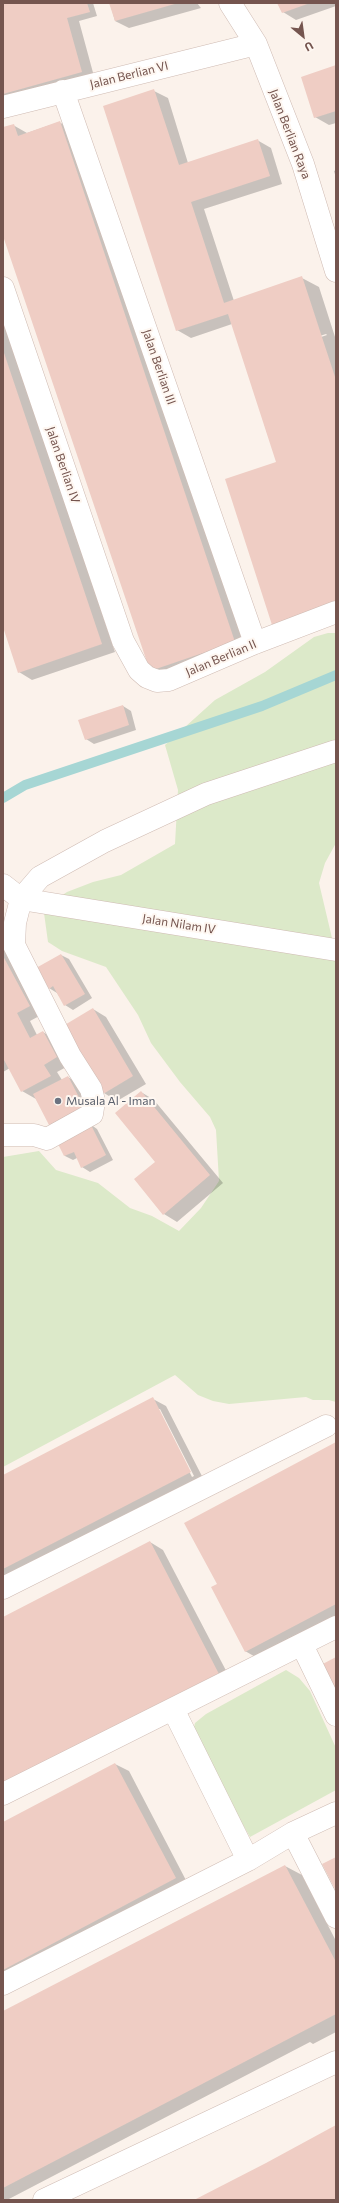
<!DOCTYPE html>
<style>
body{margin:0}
#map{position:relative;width:339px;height:2203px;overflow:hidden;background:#fbf2eb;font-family:Commissioner,sans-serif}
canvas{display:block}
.frame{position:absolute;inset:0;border:4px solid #75554f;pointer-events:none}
.north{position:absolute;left:283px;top:16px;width:40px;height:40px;-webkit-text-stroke:3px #fef7f1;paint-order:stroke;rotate:151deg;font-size:11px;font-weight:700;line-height:16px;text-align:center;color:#75554f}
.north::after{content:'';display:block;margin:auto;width:14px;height:18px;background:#75554f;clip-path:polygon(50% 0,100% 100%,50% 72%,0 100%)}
</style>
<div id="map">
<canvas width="339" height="2203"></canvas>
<div class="frame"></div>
<div class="north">U</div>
</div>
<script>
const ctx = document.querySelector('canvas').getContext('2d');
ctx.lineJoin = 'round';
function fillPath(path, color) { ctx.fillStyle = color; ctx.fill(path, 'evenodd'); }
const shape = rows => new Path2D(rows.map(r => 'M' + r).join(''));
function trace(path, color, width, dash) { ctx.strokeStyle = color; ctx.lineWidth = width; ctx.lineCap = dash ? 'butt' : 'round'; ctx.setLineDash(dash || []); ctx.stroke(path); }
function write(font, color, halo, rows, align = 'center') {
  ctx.font = font + ' Commissioner,sans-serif'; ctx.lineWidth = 4; ctx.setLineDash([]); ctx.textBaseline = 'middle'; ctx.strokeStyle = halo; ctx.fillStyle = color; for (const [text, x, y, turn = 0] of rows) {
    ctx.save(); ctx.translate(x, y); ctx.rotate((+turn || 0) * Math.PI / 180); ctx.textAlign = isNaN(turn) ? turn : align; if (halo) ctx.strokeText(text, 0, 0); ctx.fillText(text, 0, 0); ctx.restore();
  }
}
fillPath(shape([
 [328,633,336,633,336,843,325,863,319,883,332,938,336,942,336,1402,329,1400,313,1400,306,1397,229,1404,213,1401,198,1395,175,1375,3,1467,3,1157,39,1151,56,1170,98,1183,130,1208,152,1216,179,1231,201,1208,219,1181,216,1130,210,1117,180,1082,151,1043,138,1015,106,967,62,951,48,942,44,913,54,901,67,892,93,882,121,875,175,844,178,790,165,745,215,700,265,672,314,637],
 [286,1670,299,1678,310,1691,336,1748,336,1790,250,1837,206,1761,193,1731,195,1723,206,1714]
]), '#dce9c9');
fillPath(shape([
 [3,3,93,3,97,16,79,21,95,80,3,105],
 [110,3,197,3,201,8,129,28,115,21],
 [278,3,336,3,336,6,296,20,283,12],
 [336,66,336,123,329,125,315,117],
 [154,91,168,98,188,163,257,140,271,148,282,184,204,209,234,301,302,278,319,287,336,340,336,615,277,463,232,324,191,338,177,330],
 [326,334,327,335,255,359,255,357],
 [59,122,73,130,248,649,164,678,151,670,3,233,3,128,13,125,27,133],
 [336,170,336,178,334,171],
 [3,319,115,652,32,680,19,672,3,624],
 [123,706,131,711,136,730,94,744,86,739],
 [3,940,43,1014,30,1021,37,1035,43,1032,56,1040,70,1065,57,1072,62,1080,68,1077,76,1082,91,1111,58,1129,50,1124,36,1099,22,1091,10,1068,3,1072],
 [61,955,69,959,92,998,73,1010,65,1005,57,993,49,988],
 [93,1009,106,1017,146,1084,117,1101,104,1093],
 [141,1092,154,1100,223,1183,177,1222,164,1214,157,1162],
 [90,1124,97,1129,113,1160,90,1172,82,1167,77,1158,73,1160,65,1156,58,1140],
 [153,1399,166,1406,204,1480,3,1584,3,1476],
 [158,1409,160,1409,194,1476,192,1477],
 [336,1443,336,1618,259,1659,245,1651,218,1584],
 [150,1542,163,1550,232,1682,3,1618],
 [115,1764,129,1771,189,1886,3,1985,3,1823],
 [285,1866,302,1875,336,1941,336,2032,313,2044,310,2042,7,2200,3,2200,3,2012]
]), '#0003');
trace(shape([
 [3,798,25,785,262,706,336,675]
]), '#a6d6d4', 10);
fillPath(shape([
 [3,3,87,3,90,12,67,18,82,72,3,94],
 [109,3,178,3,115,21],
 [277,3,310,3,282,13],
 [336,65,336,111,314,118,301,77],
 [154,89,179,165,258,139,270,176,191,202,224,303,302,276,336,380,336,604,272,625,225,479,276,462,228,314,176,331,103,106],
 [60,121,235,642,150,671,3,236,3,127,14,124,18,136],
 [3,350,102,644,18,673,3,627],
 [123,705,129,725,85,740,78,720],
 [61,954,85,994,64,1006,53,986,49,989,36,968],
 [3,956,30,1006,17,1013,30,1038,43,1031,57,1057,44,1065,51,1076,21,1092,3,1058],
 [93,1008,133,1076,103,1094,63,1026],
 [68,1076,84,1107,49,1125,33,1094],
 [141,1091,210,1175,163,1215,134,1179,155,1162,115,1113],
 [90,1123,106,1155,81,1168,74,1152,64,1156,56,1140],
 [153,1397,191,1472,3,1569,3,1475],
 [336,1442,336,1604,245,1652,211,1587,217,1584,184,1523],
 [150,1541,219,1674,3,1786,3,1617],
 [336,1657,336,1702,317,1667],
 [115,1763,176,1878,3,1970,3,1822],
 [336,1857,336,1891,322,1864],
 [285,1865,336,1962,336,2014,3,2188,3,2011],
 [336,2125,336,2200,194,2200,266,2163]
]), '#efcdc4');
const street = shape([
 [230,3,256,44,303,164,336,271],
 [63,91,255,643],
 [3,107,256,44],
 [3,288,123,641,139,670,147,677,157,681,169,680,255,643,336,612],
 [3,885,21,899,336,950],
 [3,1135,34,1135,47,1139,92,1114,94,1101,91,1089,70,1056,14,945,15,923,21,899,40,877,105,841,206,794,336,751],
 [3,1588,326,1426],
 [302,1645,336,1715],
 [173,1709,248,1860],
 [3,1794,336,1627],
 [293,1833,336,1917],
 [3,1984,248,1860,293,1833,336,1813],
 [44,2200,336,2062]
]);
trace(street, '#cfbbb3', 23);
trace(street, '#fff', 22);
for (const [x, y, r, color] of [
 [58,1101,4,"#6b7280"]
]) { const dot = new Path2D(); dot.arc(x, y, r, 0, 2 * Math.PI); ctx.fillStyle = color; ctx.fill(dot); trace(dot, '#fef7f1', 1.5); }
write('12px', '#75554f', '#fef7f1', [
 ["Jalan Berlian VI",129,75,-14],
 ["Jalan Berlian Raya",290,134,69],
 ["Jalan Berlian III",159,367,71],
 ["Jalan Berlian IV",63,465,71],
 ["Jalan Berlian II",221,658,-23],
 ["Jalan Nilam IV",179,924,9]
]);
write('12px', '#5b616d', '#fef7f1', [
 ["Musala Al - Iman",66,1101]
], 'left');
</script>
